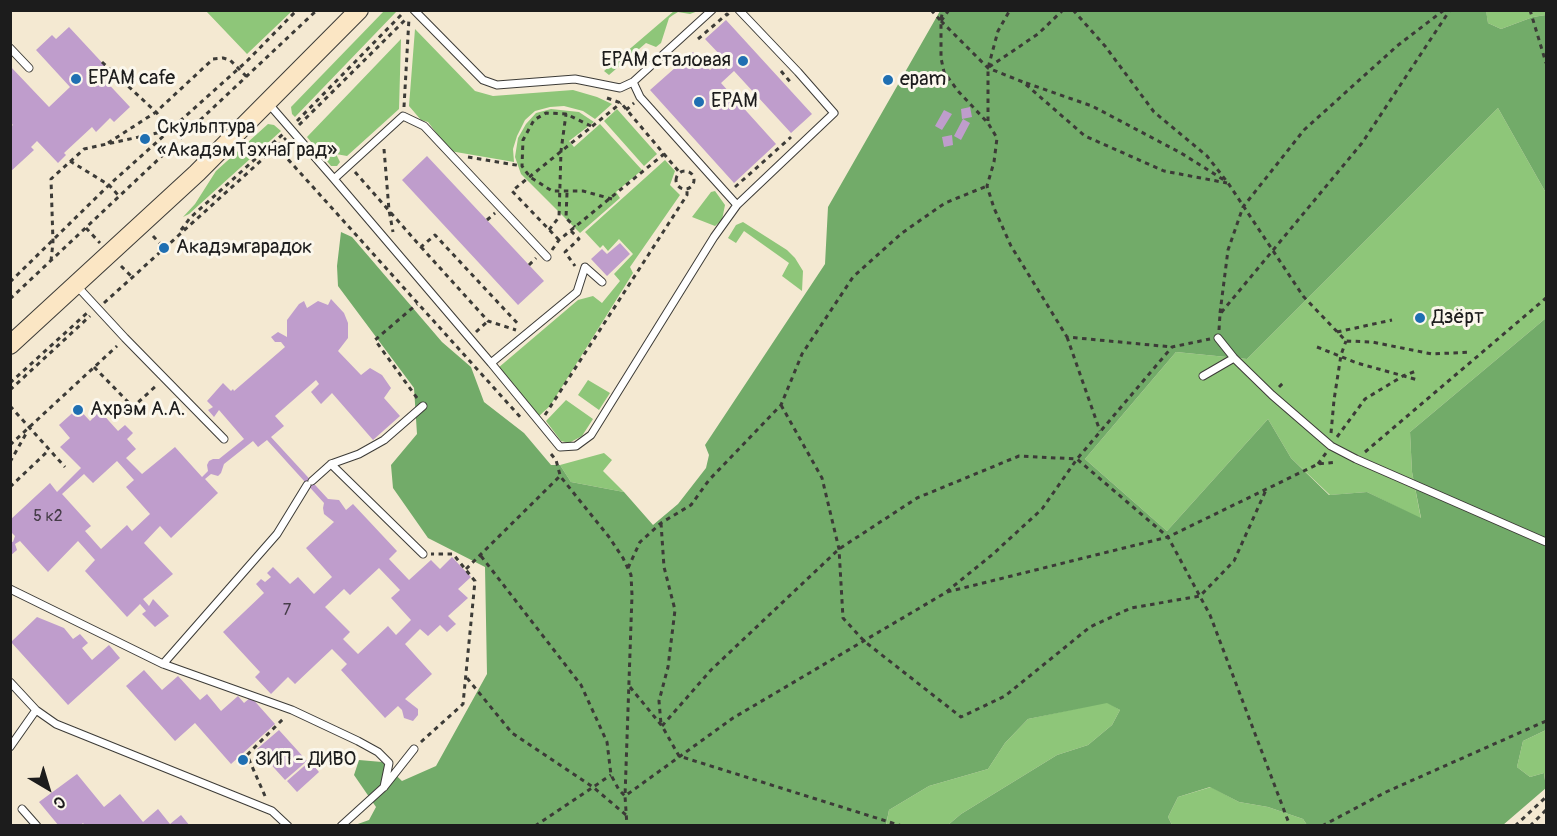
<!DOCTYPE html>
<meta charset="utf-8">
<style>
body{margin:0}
#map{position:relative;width:1557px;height:836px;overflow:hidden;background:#f4e9d2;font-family:Pangolin,sans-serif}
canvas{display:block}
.frame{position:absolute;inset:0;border:12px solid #1c1c1c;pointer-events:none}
.north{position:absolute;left:18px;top:758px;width:60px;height:60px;-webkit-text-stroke:4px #fbf7ec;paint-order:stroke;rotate:142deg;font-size:16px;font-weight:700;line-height:24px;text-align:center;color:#1c1c1c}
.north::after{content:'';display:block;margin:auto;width:21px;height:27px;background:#1c1c1c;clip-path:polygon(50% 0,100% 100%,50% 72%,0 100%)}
</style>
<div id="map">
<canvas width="1557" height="836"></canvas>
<div class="frame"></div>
<div class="north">С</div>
</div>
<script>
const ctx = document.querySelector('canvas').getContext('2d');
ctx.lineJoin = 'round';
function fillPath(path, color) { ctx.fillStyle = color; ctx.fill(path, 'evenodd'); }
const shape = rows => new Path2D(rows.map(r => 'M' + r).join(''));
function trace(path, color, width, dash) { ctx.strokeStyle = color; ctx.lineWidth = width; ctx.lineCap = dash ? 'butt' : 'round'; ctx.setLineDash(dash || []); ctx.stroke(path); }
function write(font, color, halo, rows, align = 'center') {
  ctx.font = font + ' Pangolin,sans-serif'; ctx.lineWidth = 6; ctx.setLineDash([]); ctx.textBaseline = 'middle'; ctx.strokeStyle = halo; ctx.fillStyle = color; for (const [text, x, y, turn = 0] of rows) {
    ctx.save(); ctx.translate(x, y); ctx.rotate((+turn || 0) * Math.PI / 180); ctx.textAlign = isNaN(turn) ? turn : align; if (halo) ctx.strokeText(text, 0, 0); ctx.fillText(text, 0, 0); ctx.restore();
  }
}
fillPath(shape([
 [206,11,292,11,247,54],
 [384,11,397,11,295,117,292,114,291,107],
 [674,11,698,11,690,14,678,12,673,15,669,18,661,43,656,47,646,43,609,75,604,71],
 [1486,11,1546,11,1546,15,1533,17,1501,29,1488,23],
 [415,29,475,91,493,96,573,90,597,97,612,104,595,119,583,111,564,106,550,107,535,111,525,120,517,136,513,149,514,162,450,151,428,122,421,120,409,106],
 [401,39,399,109,347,156,336,154,340,162,337,166,331,166,307,137],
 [1498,108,1546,193,1546,318,1410,432,1412,472,1421,519,1367,492,1330,495,1291,458,1268,419,1167,531,1085,459,1176,352,1247,359],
 [551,109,579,112,594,122,569,141,574,147,600,124,642,170,616,192,620,198,580,233,521,174,515,157,518,138,526,124,536,113],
 [617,109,657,154,644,166,604,121],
 [268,124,274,125,281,131,189,214,183,217,195,204,216,171],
 [665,160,675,171,670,185,680,195,630,267,633,273,550,406,539,416,498,368,578,300,593,296,602,303,620,281,614,274,633,254,619,239,608,251,603,245,600,248,585,232],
 [715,191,725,205,722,220,715,226,692,217,711,192],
 [743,222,787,250,795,258,803,271,802,291,782,276,789,263,744,231,736,243,728,238,736,225],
 [588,380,610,393,599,410,578,395],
 [566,400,593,419,582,436,569,443,561,441,546,421],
 [604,453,612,460,603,471,624,492,571,482,560,465],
 [1107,702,1120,710,1112,725,1088,745,1057,755,961,814,948,825,886,826,889,810,929,786,988,769,1005,743,1028,719],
 [1546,730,1546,787,1544,773,1530,777,1517,767,1523,741],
 [1211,787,1239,802,1268,807,1303,819,1307,825,1172,825,1168,817,1178,797]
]), '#8ec679');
fillPath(shape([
 [1486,10,1488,23,1501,29,1533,17,1546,15,1546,193,1498,108,1247,359,1176,352,1085,459,1167,531,1268,419,1291,458,1329,495,1367,492,1421,518,1412,472,1410,432,1546,318,1546,730,1523,741,1517,767,1530,777,1544,773,1546,788,1503,825,1307,825,1303,819,1268,807,1239,802,1210,787,1178,797,1168,817,1172,825,948,825,961,814,1057,755,1088,745,1112,725,1120,710,1107,703,1028,719,1005,743,988,769,929,786,889,810,886,825,355,825,369,820,376,807,354,775,359,760,382,762,402,781,436,766,487,674,485,567,428,538,393,488,391,465,417,434,414,388,338,286,337,266,341,232,352,237,442,342,471,367,484,402,524,433,551,465,560,465,571,482,624,492,653,525,678,504,706,468,709,455,705,445,825,264,828,207,940,11]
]), '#72ab69');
fillPath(shape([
 [726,20,812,114,791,133,734,71,721,83,776,144,734,183,650,90,693,52,710,70,723,58,705,39],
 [69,27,108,69,101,76,130,107,114,122,110,118,96,132,92,127,64,153,66,155,58,163,37,141,31,147,34,150,10,172,10,127,13,125,10,122,10,66,49,107,70,87,36,50,52,35,56,39],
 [970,107,972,117,962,119,961,109],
 [944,110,952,114,942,130,935,126],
 [963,119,970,123,961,140,954,136],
 [952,135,953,145,944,147,942,137],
 [427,156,544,281,518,305,402,180],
 [620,243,630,254,607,276,591,259,602,249,607,254],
 [331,299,344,313,348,323,348,338,338,351,361,375,370,368,382,375,391,388,384,398,400,416,373,440,332,393,321,404,311,392,319,384,316,380,275,416,284,426,271,437,328,499,339,500,346,510,353,504,397,551,389,559,409,580,431,560,440,569,452,557,471,577,458,589,468,598,448,616,456,624,447,632,440,625,428,636,420,629,405,644,432,674,405,699,418,709,418,715,413,721,404,718,402,710,398,706,385,718,341,670,347,664,332,649,295,684,288,677,271,694,255,677,260,672,223,632,264,593,256,584,261,579,265,582,271,577,267,573,273,567,290,584,298,577,314,594,332,577,306,548,334,522,324,514,323,508,324,503,267,440,258,447,253,441,224,464,221,473,218,476,211,474,205,479,218,493,171,538,160,526,144,543,173,574,143,599,149,606,153,599,169,616,155,627,142,614,146,611,140,604,127,617,85,571,95,560,78,541,48,572,20,541,15,544,17,550,10,556,10,541,13,542,15,536,10,531,10,520,50,483,57,492,81,468,60,447,70,438,59,425,78,408,90,421,100,411,118,431,125,425,133,433,127,439,136,449,126,458,142,474,175,447,202,477,208,471,207,465,209,461,213,459,219,459,244,439,219,410,214,417,208,410,213,407,207,401,223,383,231,391,233,389,234,391,285,347,281,342,275,342,271,337,278,332,287,337,287,320,299,304,304,301,307,308,318,301,328,305],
 [117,461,134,480,126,487,150,514,132,531,127,525,101,549,85,531,91,526,62,494,84,474,93,483],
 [379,568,400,590,391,598,411,620,396,635,388,626,358,654,343,639,350,632,325,607,344,589,350,595],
 [37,617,64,628,73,639,80,634,88,643,82,648,92,660,109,645,120,658,68,705,11,642],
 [144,670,162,690,178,676,200,700,207,694,221,711,238,696,244,703,251,697,275,724,231,764,195,723,175,741,126,686],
 [279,730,307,761,285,780,257,749],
 [310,761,319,772,297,792,287,781],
 [77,774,104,807,120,794,143,822,158,809,170,824,181,815,190,826,85,826,83,823,80,826,59,826,39,802]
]), '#bf9dcc');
const service = shape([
 [414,10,483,80,497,85,575,79,620,88,633,82,712,10],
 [10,48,29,68],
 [633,82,640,97,737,205],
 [268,103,334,179,403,116,424,126,547,257],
 [334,179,491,363,577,292,585,267,602,282],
 [76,285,125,338,224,439],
 [1218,338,1234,358,1272,395,1331,446,1356,459,1546,542],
 [491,363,560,447,576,446,591,435,714,237,737,205,834,113,798,72,739,10],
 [1203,376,1234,358],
 [331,464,423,554],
 [312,481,331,464,359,454,384,440,423,406],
 [10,589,163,664,292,710,358,741,378,752,389,763,384,787],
 [163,664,277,534,307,485],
 [10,682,36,710,10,747],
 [36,710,56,724,272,811,288,826],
 [22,809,37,826],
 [341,826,384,787,414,749]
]);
const secondary = shape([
 [10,345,197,173,359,10]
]);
trace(service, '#3c3b37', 9);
trace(secondary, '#3c3b37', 20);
trace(shape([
 [931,10,941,21,941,58,944,72,958,91,988,123,997,138,994,162,987,186,994,208,1011,246,1067,337,1172,347],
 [1073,10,1105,46,1154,112,1207,156,1228,183,1303,296,1346,341,1372,342,1432,354,1471,352],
 [1530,10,1546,63],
 [941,19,943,10],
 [941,21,988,68,1023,82,1085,136,1164,171,1227,183],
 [941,21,949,10],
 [698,39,727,14,729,16],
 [102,62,156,112,171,130],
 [989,67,1038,34,1063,10],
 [781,71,792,84],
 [1026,83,1092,106,1181,153,1224,180],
 [607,98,621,103,680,173],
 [404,107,409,18],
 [626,110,634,103],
 [297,121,403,13],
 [988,121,988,68,998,31,1010,10],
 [299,125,407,18],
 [591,126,566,114,546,113,534,120,523,140,522,166,530,177,552,191,583,191,612,199],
 [108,143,156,112,213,59,223,58,230,60,247,77],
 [276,146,522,419],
 [384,149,389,210,393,232],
 [468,157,522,166],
 [70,161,109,185,119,196],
 '676 180a9 9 0 1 1 18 0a9 9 0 1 1-18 0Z',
 [355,172,421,247,435,235,519,325],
 [735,187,791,137],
 [567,193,566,218,575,227],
 [487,220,495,213],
 [86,228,100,243],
 [181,230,190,218,283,134],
 [549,230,559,217,561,151,566,114],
 [571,231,579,239,565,252,575,266],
 [153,236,164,248],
 [559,240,512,191,621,103],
 [421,247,488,321,516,330],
 [552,250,559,240,664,154],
 [51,261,53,242,51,179,84,149,171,130,186,134],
 [529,265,536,258],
 [121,266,132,277],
 [10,282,109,185,248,60,297,10],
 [10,299,317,10],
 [104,303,286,138],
 [1220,313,1228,250,1243,207,1304,130,1397,46,1444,10],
 [1219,330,1220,314,1362,143,1450,10],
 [476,332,488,321],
 [1337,332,1392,320],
 [1067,337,1100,431],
 [1317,347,1357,363,1418,380],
 [94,367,133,407,157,385],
 [10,383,87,313],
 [1279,387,1285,381],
 [10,390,90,316],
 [417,398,375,340,417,304],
 [781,405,822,478,839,549,843,618,864,641,961,717,1005,696,1090,627,1131,608,1200,596,1234,561,1266,490],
 [10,406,65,467],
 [545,415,687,195,687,189],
 [1331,433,1334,400,1341,355,1346,341],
 [1337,437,1365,399,1403,376,1416,371],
 [10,445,117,346],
 [1365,452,1546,298],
 [551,454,556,460,560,475],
 [10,462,27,432],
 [1318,464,1326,453],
 [10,487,49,450],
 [661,523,664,567,675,610,668,667,659,701,661,724],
 [481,556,581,685,607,742,611,775,619,790,625,796,733,718,945,593,993,554,1042,509,1077,459,1172,347,1210,339],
 [628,568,640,542,661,523,691,505,709,480,781,405,802,354,853,277,902,233,945,203,987,186],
 [466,569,560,476,609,537,623,558,631,575,632,595,625,796,627,826],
 [947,592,1168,537,1318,464,1337,462],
 [467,678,512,733,593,787,626,815],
 [630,687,662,726,679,756,902,826],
 [662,726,711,670,839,549,917,498,1019,456,1077,459,1168,537,1210,615,1290,826],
 [421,742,463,704,475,581,453,554,431,554],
 [265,796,247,755,285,717],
 [535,826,611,775],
 [1322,826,1386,792,1546,721],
 [1515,826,1546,797],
 [1530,826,1546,810]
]), '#3c3b37', 3, [4.5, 4.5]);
trace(service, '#fff', 7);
trace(secondary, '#fbe6c4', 18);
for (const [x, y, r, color] of [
 [743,61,6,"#1f6fb2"],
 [76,79,6,"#1f6fb2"],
 [888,80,6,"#1f6fb2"],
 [699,102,6,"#1f6fb2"],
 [145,139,6,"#1f6fb2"],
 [164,248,6,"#1f6fb2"],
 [1420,318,6,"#1f6fb2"],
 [78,410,6,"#1f6fb2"],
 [243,760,6,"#1f6fb2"]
]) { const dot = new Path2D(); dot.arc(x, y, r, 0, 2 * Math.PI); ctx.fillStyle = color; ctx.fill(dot); trace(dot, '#fbf7ec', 2); }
write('16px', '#453c48', null, [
 ["5 к2",48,517],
 ["7",287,611]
]);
write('20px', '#1c1c1c', '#fbf7ec', [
 ["EPAM сталовая",731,61,"right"],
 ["EPAM cafe",88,79],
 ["epam",900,80],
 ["EPAM",711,102],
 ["Скульптура",157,128],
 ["«АкадэмТэхнаГрад»",157,151],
 ["Акадэмгарадок",176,248],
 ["Дзёрт",1432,318],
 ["Ахрэм А.А.",90,410],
 ["ЗИП - ДИВО",255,760]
], 'left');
</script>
